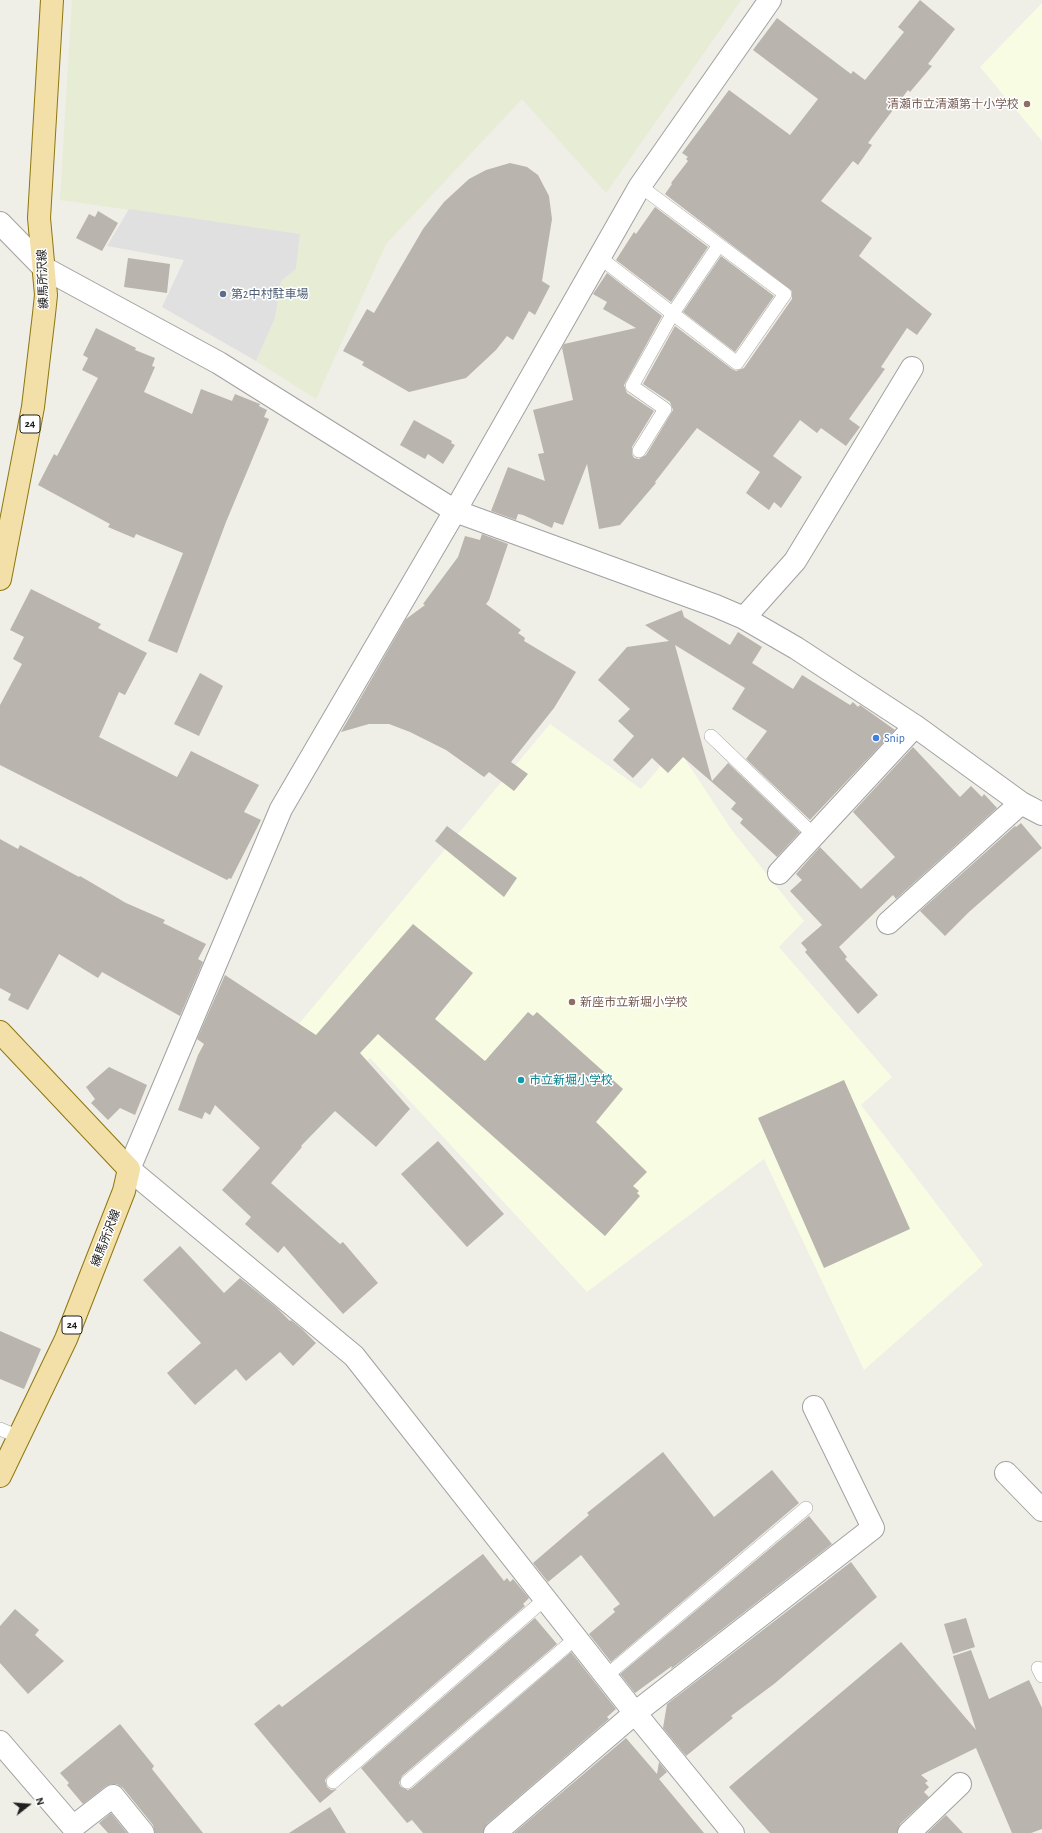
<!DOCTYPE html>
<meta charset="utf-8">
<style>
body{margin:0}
#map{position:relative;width:1042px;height:1833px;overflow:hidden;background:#efeee7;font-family:"Alegreya Sans",sans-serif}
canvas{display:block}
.north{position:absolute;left:8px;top:1785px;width:40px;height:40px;-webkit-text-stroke:3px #fff;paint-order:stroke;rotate:73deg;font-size:11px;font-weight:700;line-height:16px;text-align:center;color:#202020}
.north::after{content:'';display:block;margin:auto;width:14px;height:18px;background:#202020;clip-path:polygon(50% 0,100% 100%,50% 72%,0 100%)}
</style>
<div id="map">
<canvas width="1042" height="1833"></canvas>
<div class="north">N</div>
</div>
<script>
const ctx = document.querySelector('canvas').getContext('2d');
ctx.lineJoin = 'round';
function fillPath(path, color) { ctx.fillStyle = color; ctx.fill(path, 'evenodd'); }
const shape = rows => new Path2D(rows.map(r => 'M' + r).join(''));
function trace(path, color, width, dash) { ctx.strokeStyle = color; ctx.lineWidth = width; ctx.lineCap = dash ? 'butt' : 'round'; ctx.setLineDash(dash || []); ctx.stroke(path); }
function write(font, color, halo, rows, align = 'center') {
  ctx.font = font + ' "Alegreya Sans","Noto Sans JP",sans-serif'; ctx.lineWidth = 3; ctx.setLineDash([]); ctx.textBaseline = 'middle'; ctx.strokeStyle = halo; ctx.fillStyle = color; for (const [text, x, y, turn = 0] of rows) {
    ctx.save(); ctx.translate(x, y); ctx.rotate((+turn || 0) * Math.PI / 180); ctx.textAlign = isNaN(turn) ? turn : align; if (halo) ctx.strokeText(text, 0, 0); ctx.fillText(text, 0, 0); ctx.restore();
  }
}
fillPath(shape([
 [1042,3,1042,141,980,67],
 [550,724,641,789,677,747,731,829,804,921,779,947,892,1077,861,1105,983,1265,864,1370,764,1159,587,1292,370,1058,324,1101,271,1057]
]), '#f8fce3');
fillPath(shape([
 [72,0,741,0,606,193,522,99,386,244,316,399,256,361,275,318,281,281,296,269,300,234,60,200]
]), '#e7ecd4');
fillPath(shape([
 [129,209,300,234,296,269,281,281,275,318,256,361,162,307,184,260,107,246]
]), '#e0e0e0');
fillPath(shape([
 [920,0,955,29,928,64,932,66,910,92,908,90,868,143,872,145,858,165,853,161,821,201,872,238,859,256,932,314,917,335,907,328,881,367,885,369,849,419,860,427,846,446,821,428,817,433,800,420,773,456,802,477,781,508,774,502,769,510,746,493,760,472,697,428,655,482,656,483,620,525,599,529,587,464,563,525,554,522,552,528,523,515,518,514,516,520,491,511,508,467,545,481,538,454,544,453,533,410,573,400,562,348,564,344,636,328,603,309,607,302,593,294,607,273,662,316,624,385,627,393,654,411,632,447,632,454,634,458,639,459,646,455,673,410,670,402,643,384,675,326,732,369,736,371,744,368,792,299,792,291,665,194,672,184,671,183,688,161,686,159,688,157,682,153,729,90,790,135,818,99,753,50,777,18,851,74,853,71,865,80,904,32,898,27],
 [510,163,527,167,538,175,549,196,552,219,542,281,550,286,535,315,529,311,513,340,507,336,496,350,466,378,409,392,362,365,364,362,343,351,367,309,374,313,423,229,444,202,469,179,486,170],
 [655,207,708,247,671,302,616,260,634,232,636,234],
 [98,211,118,223,102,251,76,238,89,214,95,217],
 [721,256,774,296,735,352,683,312],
 [128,258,170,264,167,293,124,287],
 [96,328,136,348,135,350,155,358,152,366,155,367,144,392,192,414,201,389,232,401,235,394,260,404,259,406,267,410,264,417,269,419,226,522,177,653,148,641,183,553,136,534,134,538,108,527,110,524,38,485,54,454,57,456,98,378,82,370,88,358,83,355],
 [414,420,452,441,451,443,455,445,443,464,428,454,425,459,400,445],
 [482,534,508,544,489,600,486,604,521,630,518,633,525,638,524,641,576,672,554,708,511,762,528,774,514,791,489,772,484,777,446,750,410,732,389,724,369,724,341,732,406,619,425,605,423,604,458,557,465,536,480,540],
 [31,589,101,624,98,628,147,653,125,695,119,692,99,737,177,777,191,751,259,785,244,812,261,820,231,879,229,878,227,880,0,765,0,705,22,664,13,659,24,637,10,630],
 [682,610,684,617,730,645,738,632,762,647,752,663,793,689,802,675,850,705,853,702,858,707,860,705,895,730,810,820,746,759,767,731,732,709,745,688,675,645,712,781,728,763,800,832,777,857,740,823,743,819,731,809,736,803,683,757,668,773,652,758,633,778,613,760,634,736,618,721,630,709,598,680,627,647,669,641,645,625],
 [200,673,223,686,199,736,174,724],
 [913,747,960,797,971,786,982,797,984,794,997,808,896,899,893,895,839,947,847,957,845,959,878,995,858,1014,805,952,807,950,801,943,822,925,790,891,802,880,796,874,820,847,861,889,895,857,853,812],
 [1021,823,1042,848,969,912,945,936,920,911,1015,826,1016,827],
 [447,826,517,878,504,897,435,841],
 [0,839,18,849,20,845,79,877,80,876,126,903,165,920,163,923,206,944,198,959,203,962,180,1016,102,972,98,978,59,954,28,1010,8,1000,11,994,0,988],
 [413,924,473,973,435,1019,485,1061,528,1012,533,1016,537,1012,623,1089,596,1122,647,1172,633,1186,639,1191,637,1193,640,1196,605,1236,378,1034,360,1053,410,1109,376,1147,335,1111,301,1146,302,1147,271,1183,340,1244,343,1242,378,1283,343,1314,284,1246,278,1253,245,1224,251,1217,222,1190,260,1148,215,1105,210,1115,205,1112,202,1119,178,1110,198,1055,204,1044,197,1039,225,975,316,1035],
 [109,1067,147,1085,135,1115,120,1108,108,1120,91,1103,95,1099,86,1087],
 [844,1080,910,1229,824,1268,758,1118],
 [438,1141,504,1214,467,1247,401,1174],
 [180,1246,224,1293,240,1278,277,1308,290,1321,291,1320,302,1329,316,1343,293,1366,280,1352,246,1381,236,1369,195,1405,167,1373,201,1343,143,1280],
 [0,1331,41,1349,24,1389,0,1379],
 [663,1452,714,1517,772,1470,799,1503,611,1662,589,1634,615,1612,613,1609,620,1604,581,1555,548,1582,533,1563,589,1515,587,1513],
 [809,1516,832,1544,671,1669,672,1666,635,1693,620,1674],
 [483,1554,504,1581,507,1578,510,1582,513,1579,529,1598,523,1604,525,1606,328,1776,325,1780,327,1787,331,1790,337,1789,320,1803,254,1724,279,1704,282,1707],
 [851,1562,877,1597,774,1684,731,1716,733,1718,686,1756,663,1728,667,1704],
 [15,1609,39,1630,35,1635,64,1661,28,1694,0,1663,0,1626],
 [535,1618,557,1644,402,1776,399,1783,401,1787,408,1790,412,1788,571,1652,616,1709,607,1717,609,1719,487,1824,483,1833,423,1833,412,1820,407,1823,361,1768],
 [966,1618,975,1647,953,1654,944,1624],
 [901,1642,976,1730,953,1656,971,1650,989,1699,1029,1680,1042,1708,1042,1829,1031,1833,1012,1833,976,1748,921,1775,928,1781,925,1783,929,1787,924,1792,929,1797,900,1824,897,1833,770,1833,729,1787],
 [120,1724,154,1766,152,1769,203,1833,155,1833,153,1825,123,1788,117,1784,112,1784,106,1786,83,1804,67,1785,69,1783,60,1773],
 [626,1738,657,1774,659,1762,667,1772,659,1779,704,1833,514,1833],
 [330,1807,346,1833,289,1833],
 [111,1813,127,1833,108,1833,99,1823],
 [946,1815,963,1833,927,1833]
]), '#b9b4ad');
const lane = shape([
 [599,257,737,363,785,294,640,186],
 [639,451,665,409,632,386,673,313,719,245],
 [711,736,815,836],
 [0,1429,19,1437],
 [1038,1668,1042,1676],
 [606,1676,806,1508],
 [333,1782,545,1599],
 [407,1782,576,1638]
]);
const street = shape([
 [0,223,44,268,219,363,455,511,716,606,744,618,796,648,915,726,1021,803,1042,814],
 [744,618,795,561,912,368],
 [779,873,915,726],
 [888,923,1021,803],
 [1006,1473,1042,1510],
 [0,1742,73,1827,113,1796,143,1833],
 [495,1833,635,1713,873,1528,814,1407],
 [733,1833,635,1713,354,1356,129,1169,281,809,455,511,640,186,770,0],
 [909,1833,960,1784]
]);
const primary = shape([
 [0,579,33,407,44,314,46,295,39,218,52,0],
 [0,1032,129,1169,124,1191,66,1339,0,1476]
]);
trace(lane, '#a1a1a1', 14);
trace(street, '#a1a1a1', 24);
trace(primary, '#8d770f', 24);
trace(lane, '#fff', 13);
trace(street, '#fff', 22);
trace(primary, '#f3dfa8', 22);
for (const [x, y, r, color] of [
 [1027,104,4,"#8d6e63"],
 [223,294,4,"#5c6f8a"],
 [876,738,4,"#3f7fe0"],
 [572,1002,4,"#8d6e63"],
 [521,1080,4,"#0f9aa8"]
]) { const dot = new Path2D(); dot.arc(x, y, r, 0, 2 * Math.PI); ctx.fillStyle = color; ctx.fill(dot); trace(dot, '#fff', 1.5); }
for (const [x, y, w] of [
 [30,424,20],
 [72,1325,20]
]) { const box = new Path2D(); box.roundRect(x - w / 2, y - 9, w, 18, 3); ctx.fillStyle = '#fff'; ctx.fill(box); trace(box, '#202020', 1); }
write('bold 11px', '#202020', null, [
 ["24",30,424],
 ["24",72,1325]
]);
write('12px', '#785e54', '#fff', [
 ["清瀬市立清瀬第十小学校",1019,104],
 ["新座市立新堀小学校",580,1002,"left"]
], 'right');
write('12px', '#202020', '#fff', [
 ["練馬所沢線",43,279,-92],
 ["練馬所沢線",106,1238,-69]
]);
write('12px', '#4e5e75', '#fff', [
 ["第2中村駐車場",231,294]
], 'left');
write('12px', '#366cbe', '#fff', [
 ["Snip",884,738]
], 'left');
write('12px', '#0d838f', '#fff', [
 ["市立新堀小学校",529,1080]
], 'left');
</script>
